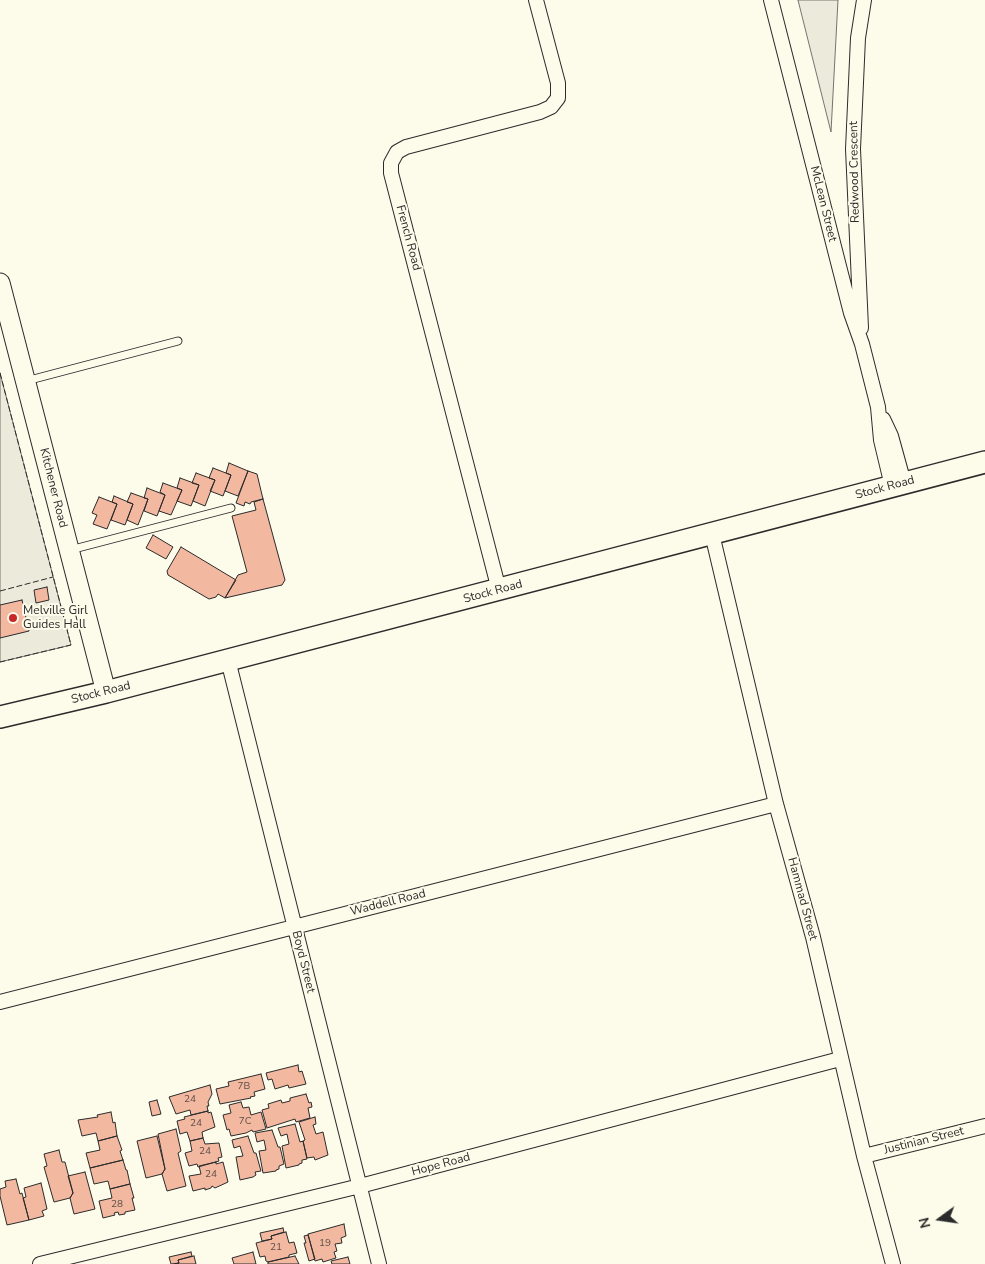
<!DOCTYPE html>
<style>
body{margin:0}
#map{position:relative;width:985px;height:1264px;overflow:hidden;background:#fdfbea;font-family:"Nunito Sans",sans-serif}
canvas{display:block}
.north{position:absolute;left:915px;top:1194px;width:50px;height:50px;-webkit-text-stroke:4px #fdfbea;paint-order:stroke;rotate:256deg;font-size:14px;font-weight:700;line-height:20px;text-align:center;color:#2b2b2b}
.north::after{content:'';display:block;margin:auto;width:18px;height:22px;background:#2b2b2b;clip-path:polygon(50% 0,100% 100%,50% 72%,0 100%)}
</style>
<div id="map">
<canvas width="985" height="1264"></canvas>
<div class="north">N</div>
</div>
<script>
const ctx = document.querySelector('canvas').getContext('2d');
ctx.lineJoin = 'round';
function fillPath(path, color) { ctx.fillStyle = color; ctx.fill(path, 'evenodd'); }
const shape = rows => new Path2D(rows.map(r => 'M' + r).join(''));
function trace(path, color, width, dash) { ctx.strokeStyle = color; ctx.lineWidth = width; ctx.lineCap = dash ? 'butt' : 'round'; ctx.setLineDash(dash || []); ctx.stroke(path); }
function write(font, color, halo, rows, align = 'center') {
  ctx.font = font + ' "Nunito Sans",sans-serif'; ctx.lineWidth = 4; ctx.setLineDash([]); ctx.textBaseline = 'middle'; ctx.strokeStyle = halo; ctx.fillStyle = color; for (const [text, x, y, turn = 0] of rows) {
    ctx.save(); ctx.translate(x, y); ctx.rotate((+turn || 0) * Math.PI / 180); ctx.textAlign = isNaN(turn) ? turn : align; if (halo) ctx.strokeText(text, 0, 0); ctx.fillText(text, 0, 0); ctx.restore();
  }
}
const green = shape([
 [798,0,838,0,831,132,798,0],
 [0,373,71,645,0,662,0,373]
]);
fillPath(green, '#ecebdb');
trace(green, '#74746e', 1);
const building = shape([
 [229,463,248,471,238,496,225,491,231,475,226,473,229,463],
 [213,468,231,475,223,496,210,491,215,480,209,478,213,468],
 [248,471,257,474,263,499,251,502,250,504,245,502,244,506,236,503,248,471],
 [196,473,215,480,205,506,193,501,199,485,192,483,196,473],
 [180,478,199,485,191,506,177,501,182,490,177,488,180,478],
 [163,483,182,490,171,515,159,511,165,495,160,492,163,483],
 [147,488,165,495,157,516,144,511,148,499,144,498,147,488],
 [131,493,148,499,138,525,127,520,133,504,127,502,131,493],
 [114,496,133,504,125,525,111,520,117,504,112,502,114,496],
 [99,497,117,504,107,529,93,524,97,515,92,513,99,497],
 [263,499,285,580,282,585,225,598,238,575,247,572,232,516,256,510,254,502,263,499],
 [153,535,173,547,166,559,146,548,153,535],
 [181,547,236,580,225,598,218,594,216,597,209,599,168,575,167,571,181,547],
 [47,587,49,600,36,603,34,590,47,587],
 [22,600,29,631,0,638,0,605,22,600],
 [298,1065,299,1072,302,1071,306,1084,289,1088,288,1085,275,1089,272,1079,268,1080,266,1073,298,1065],
 [261,1074,265,1089,254,1092,255,1096,250,1097,251,1098,220,1104,216,1089,229,1086,228,1082,261,1074],
 [210,1085,212,1094,208,1102,209,1106,207,1106,208,1111,191,1115,190,1110,176,1114,169,1097,210,1085],
 [306,1094,309,1103,311,1102,312,1107,308,1108,310,1118,296,1122,295,1119,267,1128,262,1110,269,1108,268,1104,281,1100,282,1103,290,1101,290,1098,306,1094],
 [157,1100,161,1114,152,1116,149,1102,157,1100],
 [241,1102,243,1108,249,1107,251,1115,261,1112,266,1129,253,1132,252,1130,246,1133,231,1136,229,1129,227,1130,223,1115,231,1113,229,1105,241,1102],
 [208,1111,208,1113,211,1112,215,1127,202,1132,203,1138,190,1141,187,1132,180,1134,177,1121,185,1119,184,1117,208,1111],
 [111,1112,113,1123,115,1122,117,1136,98,1141,96,1133,82,1136,78,1120,98,1117,97,1115,111,1112],
 [315,1117,316,1124,313,1125,316,1134,323,1132,328,1155,315,1160,314,1157,307,1158,303,1141,305,1140,299,1122,315,1117],
 [295,1124,300,1142,303,1141,307,1159,302,1160,302,1163,299,1164,299,1165,286,1168,282,1146,289,1144,287,1134,281,1136,278,1128,295,1124],
 [176,1129,181,1151,178,1153,186,1186,167,1191,162,1174,165,1169,158,1134,176,1129],
 [272,1130,278,1147,280,1147,284,1164,279,1166,279,1169,276,1170,276,1171,263,1173,259,1151,266,1150,264,1140,257,1142,255,1133,272,1130],
 [117,1136,122,1150,120,1151,123,1160,90,1168,86,1153,100,1150,98,1141,117,1136],
 [157,1136,165,1169,162,1174,146,1178,137,1141,157,1136],
 [248,1136,254,1153,256,1153,261,1171,255,1172,256,1175,253,1177,240,1180,236,1157,243,1156,240,1146,234,1148,232,1140,248,1136],
 [203,1138,205,1144,219,1143,222,1157,218,1158,219,1161,198,1167,197,1164,189,1166,185,1153,192,1151,190,1141,203,1138],
 [59,1150,62,1162,65,1162,73,1193,70,1198,54,1202,44,1167,47,1166,44,1154,59,1150],
 [123,1160,126,1170,127,1170,130,1184,110,1189,108,1181,94,1184,90,1168,123,1160],
 [216,1162,216,1164,223,1162,228,1182,215,1188,212,1186,211,1188,205,1190,205,1188,193,1191,189,1176,201,1174,199,1166,216,1162],
 [85,1172,95,1209,74,1214,70,1198,73,1193,68,1176,85,1172],
 [16,1179,20,1194,22,1193,29,1220,7,1225,0,1196,0,1189,6,1187,5,1181,16,1179],
 [41,1183,47,1209,42,1211,44,1216,29,1220,23,1198,26,1197,24,1188,41,1183],
 [130,1184,134,1198,132,1198,135,1210,125,1212,125,1214,119,1215,118,1212,114,1213,115,1215,103,1218,99,1201,112,1198,110,1189,130,1184],
 [344,1224,346,1236,341,1238,342,1243,335,1244,337,1251,334,1252,336,1258,323,1262,322,1259,315,1261,308,1234,344,1224],
 [283,1228,284,1232,271,1236,272,1239,262,1241,260,1233,283,1228],
 [286,1232,289,1243,294,1242,297,1253,289,1255,289,1257,268,1262,266,1261,265,1256,260,1257,256,1243,272,1239,271,1236,286,1232],
 [308,1235,315,1259,309,1261,304,1243,306,1243,304,1236,308,1235],
 [191,1252,192,1256,178,1260,179,1263,171,1264,169,1257,191,1252],
 [253,1252,256,1264,234,1264,232,1258,253,1252],
 [194,1256,196,1264,175,1264,179,1263,178,1260,194,1256],
 [295,1256,299,1264,268,1264,268,1262,295,1256],
 [348,1257,350,1264,332,1264,331,1261,348,1257]
]);
fillPath(building, '#f2b8a0');
trace(building, '#2b2b2b', 1);
const lane = shape([
 [26,381,178,341],
 [70,550,231,508]
]);
const street = shape([
 [771,0,851,313,862,344,878,407,881,440,892,486],
 [861,328,853,149,858,38,864,0],
 [883,419,891,436,904,483],
 [712,534,776,804,813,937,864,1156,893,1264],
 [499,590,391,173,391,163,397,152,406,147,540,112,551,107,558,98,558,83,536,0],
 [228,660,379,1264],
 [0,1002,776,804],
 [864,1156,985,1126],
 [40,1264,360,1186,840,1059]
]);
const secondary = shape([
 [0,283,106,692]
]);
const primary = shape([
 [0,717,106,692,985,462]
]);
trace(lane, '#2b2b2b', 9);
trace(street, '#2b2b2b', 16);
trace(secondary, '#2b2b2b', 21);
trace(primary, '#2b2b2b', 24);
trace(lane, '#fdfbea', 7);
trace(street, '#fdfbea', 14);
trace(secondary, '#fdfbea', 19);
trace(primary, '#fdfbea', 21);
trace(shape([
 [0,373,71,645,0,662],
 [0,591,53,577]
]), '#2b2b2b', 1, [6, 2.5]);
for (const [x, y, r, color] of [
 [13,618,5,"#c62828"]
]) { const dot = new Path2D(); dot.arc(x, y, r, 0, 2 * Math.PI); ctx.fillStyle = color; ctx.fill(dot); trace(dot, '#fdfbea', 2); }
write('10px', '#5d4e48', null, [
 ["7B",244,1087],
 ["24",190,1100],
 ["7C",245,1122],
 ["24",196,1124],
 ["24",205,1152],
 ["24",211,1175],
 ["28",117,1205],
 ["19",325,1244],
 ["21",276,1248]
]);
write('12px', '#2b2b2b', '#fdfbea', [
 ["Redwood Crescent",855,172,-91],
 ["McLean Street",823,204,76],
 ["French Road",408,238,75],
 ["Kitchener Road",53,488,76],
 ["Stock Road",885,488,-15],
 ["Stock Road",493,592,-15],
 ["Stock Road",101,693,-14],
 ["Hammad Street",802,899,75],
 ["Waddell Road",388,903,-14],
 ["Boyd Street",303,962,76],
 ["Justinian Street",924,1141,-14],
 ["Hope Road",441,1165,-15]
]);
write('12px', '#2b2b2b', '#fdfbea', [
 ["Melville Girl",23,611],
 ["Guides Hall",23,625]
], 'left');
</script>
